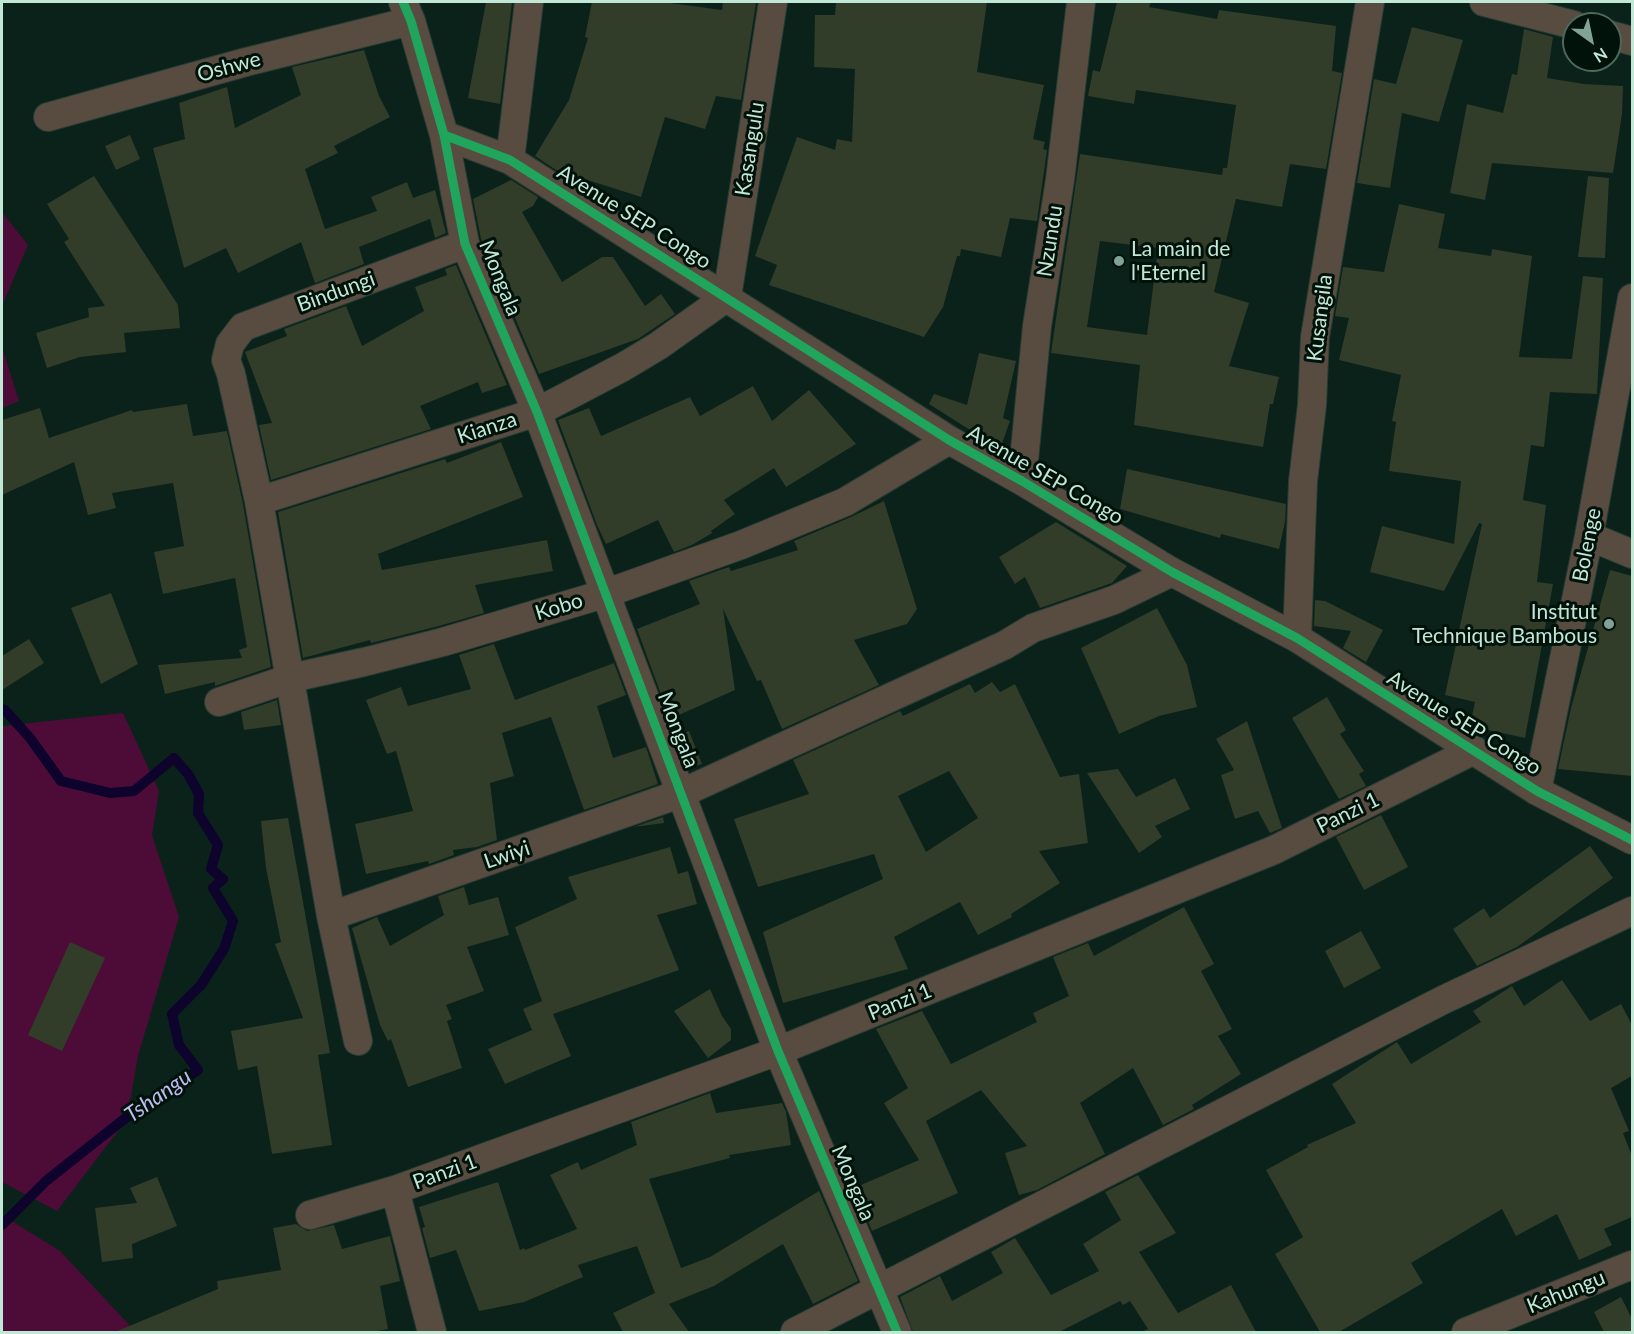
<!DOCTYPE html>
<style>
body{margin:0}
#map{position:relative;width:1634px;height:1334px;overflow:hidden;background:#0a221a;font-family:Lato,sans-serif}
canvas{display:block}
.frame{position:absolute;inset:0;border:3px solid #c1e8d7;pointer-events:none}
.north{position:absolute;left:1562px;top:12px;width:60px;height:60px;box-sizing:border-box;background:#00120a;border:2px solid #4d685c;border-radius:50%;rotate:147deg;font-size:16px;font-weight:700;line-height:24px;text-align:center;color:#c1e8d7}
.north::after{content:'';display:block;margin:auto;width:21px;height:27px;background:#81a395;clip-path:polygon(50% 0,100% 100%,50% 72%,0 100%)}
</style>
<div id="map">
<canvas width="1634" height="1334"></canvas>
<div class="frame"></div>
<div class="north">N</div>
</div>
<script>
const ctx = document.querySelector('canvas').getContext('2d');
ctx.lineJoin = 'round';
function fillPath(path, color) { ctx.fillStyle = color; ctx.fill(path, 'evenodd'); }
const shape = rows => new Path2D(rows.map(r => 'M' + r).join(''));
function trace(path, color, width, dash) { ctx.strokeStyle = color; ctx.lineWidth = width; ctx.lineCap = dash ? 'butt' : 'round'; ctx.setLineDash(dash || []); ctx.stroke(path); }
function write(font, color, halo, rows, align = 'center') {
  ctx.font = font + ' Lato,sans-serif'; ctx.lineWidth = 6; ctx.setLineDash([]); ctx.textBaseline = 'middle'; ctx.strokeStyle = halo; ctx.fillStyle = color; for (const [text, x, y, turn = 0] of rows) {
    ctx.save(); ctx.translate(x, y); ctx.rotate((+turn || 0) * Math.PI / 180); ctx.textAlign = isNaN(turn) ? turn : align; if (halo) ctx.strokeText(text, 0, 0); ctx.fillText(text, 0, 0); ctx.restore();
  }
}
fillPath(shape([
 [2,212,28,245,2,306],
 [2,347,19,401,2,408],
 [123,713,159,791,152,835,179,917,138,1056,127,1119,57,1211,2,1182,2,726],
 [2,1215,60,1251,136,1332,2,1332]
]), '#4d0c38');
trace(shape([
 [2,709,5,710,30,738,61,781,110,793,134,791,174,758,188,774,199,794,198,813,218,845,211,869,223,879,213,888,233,921,224,949,201,985,172,1014,179,1045,198,1070,128,1116,46,1181,2,1225]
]), '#0d032c', 10);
fillPath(shape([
 [486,2,512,2,500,104,468,98],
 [592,2,663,2,722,10,723,2,756,3,741,100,716,96,705,129,665,117,641,197,556,170,535,156,569,100,588,38,585,37],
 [836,2,987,2,977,72,1044,85,1033,139,1045,142,1043,149,1047,150,1037,221,1010,218,1001,257,961,249,960,256,957,256,943,307,924,337,769,285,777,265,755,256,797,137,835,150,837,139,852,142,855,69,814,67,815,15,835,15],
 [1117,2,1151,2,1149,7,1217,19,1219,10,1336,26,1332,71,1342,73,1326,169,1290,164,1282,207,1236,199,1214,292,1249,303,1229,366,1279,377,1273,404,1270,404,1263,447,1134,425,1140,365,1051,353,1080,154,1222,175,1223,168,1227,168,1236,105,1136,90,1134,104,1088,96,1093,70,1100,72],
 [1100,241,1158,248,1147,335,1087,327],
 [1412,27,1463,40,1439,122,1402,113,1390,188,1357,183,1374,79,1396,84],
 [1524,29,1553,37,1547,78,1584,84,1623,86,1622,114,1613,173,1492,163,1485,200,1450,193,1467,104,1503,113,1512,74,1517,75],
 [364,50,379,96,390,117,334,146,338,153,305,169,325,229,377,211,371,197,407,182,413,198,435,190,446,233,435,238,430,219,359,247,364,264,315,283,301,242,238,273,226,248,184,268,153,148,185,139,179,103,227,87,235,128,301,95,292,67],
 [130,135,140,159,116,170,105,146],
 [94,176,178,305,180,328,124,333,126,352,80,357,47,368,36,333,89,317,88,308,105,306,64,242,69,239,47,204],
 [1588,176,1609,178,1605,258,1578,257],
 [511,180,538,197,533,206,522,212,562,282,602,257,613,257,645,306,661,294,675,314,638,339,539,374,481,239,473,199],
 [1399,204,1445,214,1438,248,1491,256,1492,249,1532,256,1519,357,1572,359,1583,276,1603,278,1597,394,1550,392,1544,447,1531,445,1523,500,1546,505,1537,582,1553,584,1525,738,1470,726,1475,702,1445,695,1482,524,1479,523,1444,591,1370,572,1382,526,1454,544,1461,481,1389,471,1396,422,1392,421,1401,375,1339,360,1349,318,1335,316,1343,267,1384,272],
 [456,265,507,385,482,393,478,382,420,406,431,429,271,480,259,425,272,423,245,352,287,336,284,329,346,306,362,346,424,311,415,287,447,275,445,269],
 [979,353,1016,361,1003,418,1010,421,1000,449,929,404,934,394,967,405],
 [753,386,772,421,809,390,856,444,786,487,774,468,724,500,735,514,711,531,712,533,692,545,674,552,658,520,606,544,597,525,558,420,589,408,601,436,690,397,700,416],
 [187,404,193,436,227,431,243,504,271,667,215,686,215,682,165,694,158,665,242,658,239,650,247,647,235,578,163,594,154,552,184,546,173,483,112,493,116,508,88,515,74,462,2,495,2,420,40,408,49,438,132,410,133,412],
 [501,442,523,497,378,554,382,570,547,540,553,571,475,585,484,613,439,626,371,643,370,640,303,658,278,512,445,459,447,463],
 [1127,469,1286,504,1285,522,1279,549,1221,534,1220,538,1120,509],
 [884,501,917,609,907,624,854,640,879,685,782,729,761,680,757,681,723,609,735,690,670,719,637,629,700,604,689,581,729,567,731,571,798,550,794,541,851,517],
 [1056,522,1127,566,1112,583,1040,608,1025,577,1015,584,999,557],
 [1610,570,1632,576,1632,776,1558,769,1571,708],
 [111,593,138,664,101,684,71,608],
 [1315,600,1325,601,1383,630,1366,662,1343,648,1351,631,1314,626],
 [1157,608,1187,665,1197,707,1159,716,1119,734,1081,648],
 [29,639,44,663,2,690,2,656],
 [494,644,515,700,614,663,626,695,597,706,613,758,646,747,658,784,584,810,551,717,502,733,514,776,490,783,497,840,477,847,453,850,454,855,429,864,428,861,366,874,355,824,413,811,396,751,387,754,366,700,401,687,408,706,471,689,459,655],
 [992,682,1000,692,1015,684,1060,777,1079,774,1088,843,1039,851,1060,883,1011,914,1012,917,978,935,960,902,894,937,908,969,783,1003,763,932,883,879,874,854,758,887,734,819,809,794,793,760,900,711,903,716,970,684,975,693],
 [949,771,978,818,926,852,898,796],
 [1327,697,1346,730,1340,734,1364,771,1359,774,1366,786,1339,799,1292,718],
 [277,700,281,725,244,730,241,712],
 [1247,721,1282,828,1270,833,1258,811,1235,819,1221,775,1234,770,1216,739],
 [689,731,702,764,689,768,677,736],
 [1118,769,1136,797,1175,778,1190,809,1155,826,1162,837,1139,853,1087,773],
 [1381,815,1408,867,1364,890,1336,837],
 [663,817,664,823,634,827],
 [288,818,330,1053,318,1055,332,1145,272,1154,257,1066,238,1070,231,1031,303,1018,275,944,281,942,266,868,261,821],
 [1590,846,1613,878,1517,947,1477,966,1453,929,1484,908,1490,918],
 [670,847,678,874,688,871,697,904,657,915,679,970,553,1014,571,1056,505,1084,488,1049,532,1030,523,1009,542,1001,515,927,577,899,568,877],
 [464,887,469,905,498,897,509,935,467,947,484,991,446,1005,452,1019,447,1021,462,1068,408,1087,391,1039,388,1041,380,1025,352,928,377,917,390,946,444,915,438,896],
 [1184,907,1214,964,1201,971,1232,1029,1218,1036,1241,1074,1192,1105,1194,1109,1163,1125,1133,1068,1080,1103,1105,1154,1037,1190,1019,1195,1005,1153,1027,1146,981,1090,926,1121,958,1193,872,1231,854,1188,919,1160,884,1103,908,1088,876,1029,922,1011,951,1064,1037,1022,1033,1013,1069,996,1053,957,1088,943,1094,956],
 [1361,931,1381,968,1344,988,1325,951],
 [70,942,105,958,62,1051,28,1035],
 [1562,980,1590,1021,1621,1004,1632,1025,1632,1076,1611,1088,1629,1131,1623,1133,1632,1156,1632,1217,1604,1229,1612,1245,1579,1260,1557,1214,1516,1236,1502,1209,1411,1263,1423,1283,1339,1332,1320,1332,1275,1254,1303,1237,1266,1170,1308,1147,1307,1145,1356,1123,1332,1084,1397,1042,1411,1064,1481,1022,1473,1011,1512,986,1524,1006],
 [710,989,722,1016,731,1029,731,1040,708,1058,674,1011],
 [710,1093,716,1113,782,1103,786,1112,791,1145,729,1155,730,1158,649,1179,681,1268,710,1257,819,1191,858,1281,813,1304,783,1244,714,1286,669,1304,689,1332,623,1332,613,1313,655,1293,637,1246,578,1265,583,1277,524,1302,479,1311,456,1250,430,1258,422,1228,425,1227,419,1207,498,1182,520,1250,524,1248,525,1250,577,1229,550,1175,578,1162,581,1170,637,1145,631,1122],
 [1138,1175,1176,1233,1139,1252,1178,1313,1231,1285,1256,1332,1141,1332,1148,1329,1130,1301,1123,1305,1120,1301,1059,1332,913,1332,900,1297,940,1276,952,1301,1003,1273,991,1252,1015,1238,1051,1295,1099,1271,1083,1244,1121,1220,1105,1192],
 [157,1177,177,1226,132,1244,133,1258,102,1262,95,1208,137,1203,130,1188],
 [296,1224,307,1231,334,1225,342,1249,390,1236,400,1281,380,1286,388,1329,373,1332,115,1332,218,1289,217,1281,281,1270,273,1228],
 [1621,1297,1632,1319,1632,1332,1604,1332,1594,1312]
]), '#313c29');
const street = shape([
 [403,2,411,21,444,135,465,244,537,412,778,1051,897,1332],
 [1484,2,1574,25],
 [1610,35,1632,41],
 [48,117,246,62,411,21],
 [444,135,510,160,949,440,1022,481,1172,572,1297,638,1537,791,1632,840],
 [510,160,529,2],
 [1022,481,1037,326,1060,180,1081,2],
 [259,501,537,412,623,367,658,346,727,297,773,2],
 [1589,536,1632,554],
 [1297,638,1303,481,1312,405,1315,337,1370,2],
 [219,702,291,678,364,662,443,642,607,593,741,545,845,502,949,440],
 [1537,791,1589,536,1632,298],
 [331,916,682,793,1005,645,1033,628,1114,600,1172,572],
 [358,1041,331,916,259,501,231,374,226,360,230,344,243,327,465,244],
 [395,1190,432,1332],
 [310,1215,395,1190,778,1051,1274,850,1474,750],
 [795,1332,1443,1000,1632,911],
 [1466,1332,1632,1265]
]);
trace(street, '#263c34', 30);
trace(street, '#584c41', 28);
trace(shape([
 [403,2,411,21,444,135,465,244,537,412,778,1051,897,1332],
 [444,135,510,160,949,440,1022,481,1172,572,1297,638,1537,791,1632,840]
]), '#20a55d', 9);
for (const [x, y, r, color] of [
 [1119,261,6,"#81a395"],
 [1609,624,6,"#81a395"]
]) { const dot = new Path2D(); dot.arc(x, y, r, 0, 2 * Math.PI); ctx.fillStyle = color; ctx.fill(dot); trace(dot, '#00120a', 2); }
write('21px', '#c1e8d7', '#00120a', [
 ["Oshwe",229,67,-15],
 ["Kasangulu",750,149,-81],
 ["Avenue SEP Congo",634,217,32],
 ["Nzundu",1050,241,-81],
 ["Mongala",500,278,68],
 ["Bindungi",336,292,-20],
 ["Kusangila",1320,318,-83],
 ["Kianza",487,428,-18],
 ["Avenue SEP Congo",1045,475,30],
 ["Bolenge",1587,545,-79],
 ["Kobo",559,607,-17],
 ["Avenue SEP Congo",1464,723,32],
 ["Mongala",678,730,69],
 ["Panzi 1",1348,813,-26],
 ["Lwiyi",507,855,-19],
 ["Panzi 1",900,1002,-22],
 ["Panzi 1",445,1172,-20],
 ["Mongala",853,1183,67],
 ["Kahungu",1566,1292,-22]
]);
write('21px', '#c1e8d7', '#00120a', [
 ["La main de",1131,249],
 ["l'Eternel",1131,273],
 ["Institut",1597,612,"right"],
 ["Technique Bambous",1597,636,"right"]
], 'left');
write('italic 22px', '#bfbdf0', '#00120a', [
 ["Tshangu",158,1096,-35]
]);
</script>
